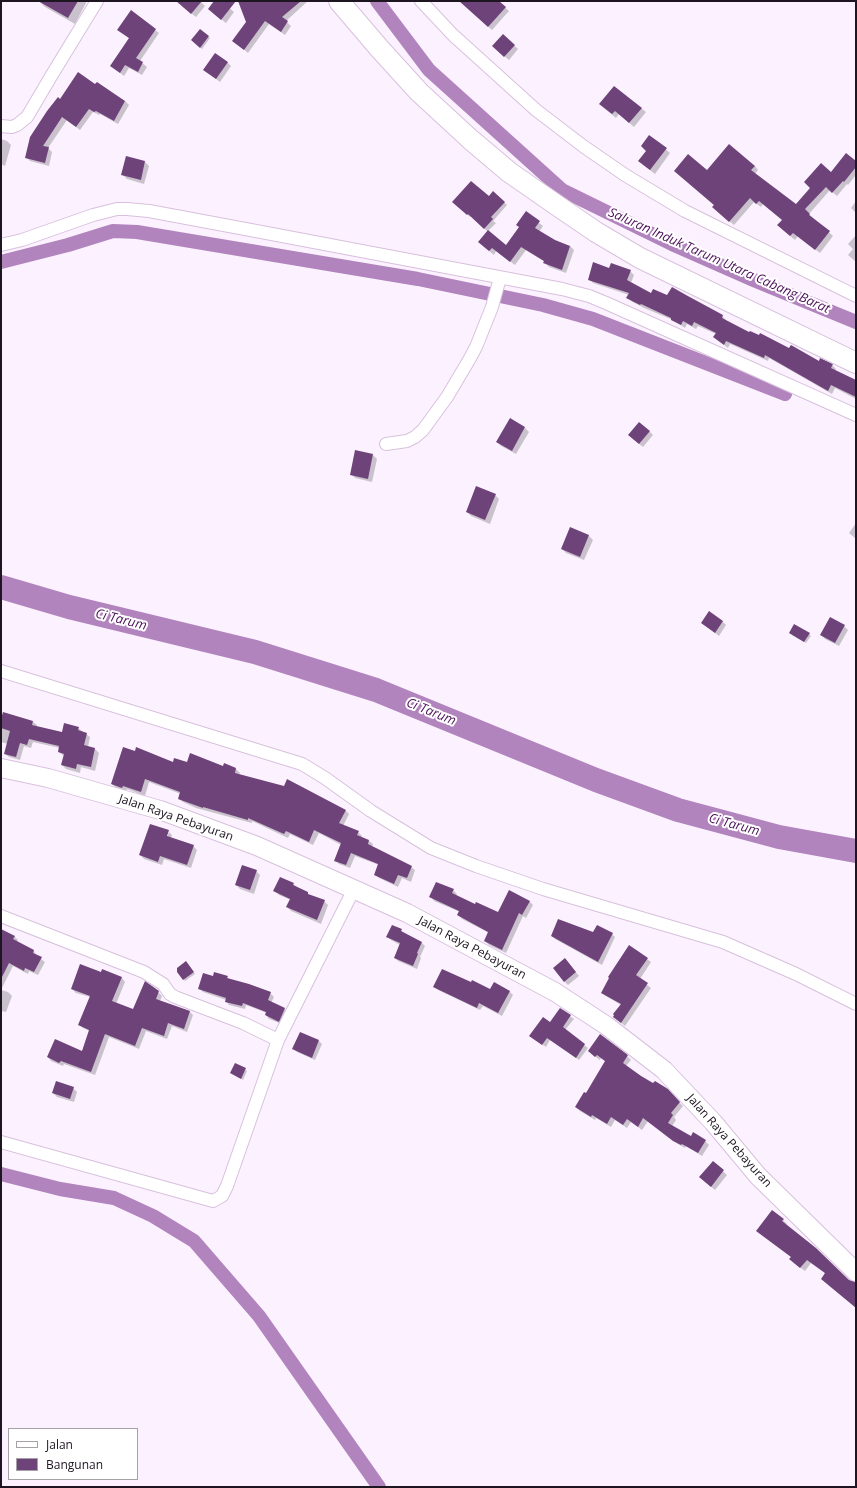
<!DOCTYPE html>
<style>
body{margin:0}
#map{position:relative;width:857px;height:1488px;overflow:hidden;background:#fcf2ff;font-family:"Open Sans",sans-serif}
canvas{display:block}
.frame{position:absolute;inset:0;border:2px solid #1d1520;pointer-events:none}
.legend{position:absolute;left:8px;top:1428px;width:130px;height:52px;box-sizing:border-box;background:#fff;border:1px solid #a5a1a6;margin:0;padding:5px 7px;list-style:none;font-size:12px;color:#1d1520}
.legend li{display:flex;align-items:center;gap:8px;height:20px}
.legend b{width:20px;border:1px solid #a5a1a6}
</style>
<div id="map">
<canvas width="857" height="1488"></canvas>
<div class="frame"></div>
<ul class="legend">
<li><b style="height:5px;background:#fff"></b>Jalan</li>
<li><b style="height:11px;background:#6e4379"></b>Bangunan</li>
</ul>
</div>
<script>
const ctx = document.querySelector('canvas').getContext('2d');
ctx.lineJoin = 'round';
function fillPath(path, color) { ctx.fillStyle = color; ctx.fill(path, 'evenodd'); }
const shape = rows => new Path2D(rows.map(r => 'M' + r).join(''));
function trace(path, color, width, dash) { ctx.strokeStyle = color; ctx.lineWidth = width; ctx.lineCap = dash ? 'butt' : 'round'; ctx.setLineDash(dash || []); ctx.stroke(path); }
function write(font, color, halo, rows, align = 'center') {
  ctx.font = font + ' "Open Sans",sans-serif'; ctx.lineWidth = 4; ctx.setLineDash([]); ctx.textBaseline = 'middle'; ctx.strokeStyle = halo; ctx.fillStyle = color; for (const [text, x, y, turn = 0] of rows) {
    ctx.save(); ctx.translate(x, y); ctx.rotate((+turn || 0) * Math.PI / 180); ctx.textAlign = isNaN(turn) ? turn : align; if (halo) ctx.strokeText(text, 0, 0); ctx.fillText(text, 0, 0); ctx.restore();
  }
}
fillPath(shape([
 [39,1,87,1,75,24,45,7],
 [181,1,200,1,205,6,196,17,183,7],
 [216,1,221,1,234,12,226,23,213,13],
 [239,1,308,1,286,21,291,26,285,35,269,24,248,53,234,41,247,23],
 [470,1,498,1,509,11,492,30,470,10],
 [131,12,159,33,140,61,147,67,142,75,129,68,124,76,111,66,130,39,122,33],
 [200,30,210,38,202,49,194,42],
 [503,35,518,49,509,60,497,50],
 [227,62,231,66,220,82,208,73],
 [95,85,125,101,129,105,118,124,100,114,99,115,93,112,80,130,67,120,48,148,52,152,49,166,30,161,26,157,60,100],
 [614,87,646,112,634,127,619,114,616,118,604,108],
 [650,136,670,153,655,174,643,165],
 [1,139,7,141,11,145,5,166,1,164],
 [127,158,145,162,149,166,144,184,127,179,123,175],
 [856,162,856,175,848,185,847,184,837,196,830,190,809,214,833,236,820,253,798,236,795,240,782,229,783,220,763,204,761,207,754,202,734,225,717,211,715,206,675,171,707,172,755,166,758,170,755,174,796,205,831,173],
 [493,192,507,205,493,221,496,223,488,231,506,246,520,228,526,213,543,226,539,232,554,241,570,246,574,250,566,273,549,267,545,263,545,262,526,250,515,265,496,251,494,255,483,246,488,232,471,216,470,217,457,205,489,197],
 [856,201,856,213,851,208],
 [856,235,856,262,848,255,853,249,848,244],
 [610,269,630,271,634,275,631,283,651,295,722,316,726,320,726,321,750,334,819,362,832,365,836,369,835,371,855,381,856,380,856,399,835,388,832,394,769,358,768,361,730,344,728,348,714,337,716,334,698,326,696,329,687,324,685,328,673,320,644,308,631,301,628,297,629,295,593,283,589,279],
 [510,419,525,428,529,432,516,454,501,446,497,442],
 [649,431,653,435,643,447,633,439],
 [373,455,377,459,372,482,355,478,351,474],
 [495,495,499,499,490,524,471,516,467,512],
 [856,523,856,539,849,533],
 [589,536,593,540,584,560,566,553,562,549],
 [722,621,726,625,719,636,702,623],
 [844,626,848,630,839,646,825,639,821,635],
 [809,634,811,636,806,643,792,635],
 [1,720,33,722,37,725,36,727,63,733,78,728,90,737,88,747,95,749,99,753,95,771,81,767,80,773,66,769,62,765,64,756,59,752,60,748,33,742,31,748,24,746,20,760,9,757,5,754,8,744,1,742],
 [187,763,223,767,224,765,236,769,240,773,239,775,346,811,349,814,343,826,358,832,362,836,361,838,369,841,373,844,372,847,411,867,415,870,411,882,402,878,398,887,379,878,375,874,379,865,355,856,350,868,339,864,335,860,341,845,319,833,313,845,290,834,288,838,252,821,252,823,196,808,183,802,179,799,181,794,149,782,145,796,127,789,126,792,116,788,112,784,173,764],
 [151,825,169,832,167,832,164,840,166,841,169,832,172,835,171,838,193,846,197,850,191,868,164,859,162,865,144,859,140,855],
 [256,871,260,875,254,894,240,889,236,885],
 [293,884,310,896,324,901,328,905,321,924,291,911,287,907,291,900,279,895,275,891],
 [453,890,457,894,456,896,476,906,498,914,529,901,533,905,526,918,523,916,506,953,489,945,485,941,489,933,462,919,458,915,460,912,434,901,431,897],
 [401,930,404,934,422,943,425,946,420,957,421,958,417,969,398,961,395,958,400,945,391,940,388,937],
 [1,934,14,936,18,940,17,942,34,951,37,956,45,962,38,975,29,971,28,974,13,966,1,990],
 [594,934,612,934,615,937,602,965,555,939,552,935],
 [647,959,651,962,640,979,651,988,625,1026,614,1017,621,1005,606,996,602,992],
 [187,964,195,974,185,981,178,972],
 [569,964,579,976,568,985,564,981],
 [102,970,122,978,125,982,116,1004,133,1011,158,992,162,996,160,1001,189,1011,193,1015,187,1032,172,1026,167,1039,146,1031,139,1049,109,1037,95,1075,64,1064,63,1066,51,1061,48,1057,82,1052,90,1031,83,1028,79,1024,90,997,76,993,72,989,101,973],
 [213,977,227,977,230,980,270,993,274,997,271,1003,284,1009,287,1012,282,1024,269,1019,266,1015,267,1013,246,1005,245,1009,229,1005,226,1001,226,1000,203,992,200,989],
 [434,987,509,991,513,995,502,1016,483,1006,480,1010,438,990],
 [1,990,8,992,12,996,6,1012,1,1011],
 [560,1009,574,1019,565,1030,588,1048,579,1060,550,1040,546,1047,534,1039,550,1023],
 [300,1034,319,1041,322,1044,315,1060,297,1052,294,1049],
 [593,1055,627,1056,631,1060,626,1066,653,1084,667,1090,683,1106,674,1117,676,1120,672,1126,691,1137,705,1141,709,1145,702,1156,686,1146,685,1148,678,1144,648,1121,642,1130,631,1122,627,1128,615,1120,611,1127,596,1118,595,1120,580,1111,576,1107,587,1094,606,1062,601,1058,600,1060],
 [235,1064,247,1071,243,1080,231,1073],
 [73,1088,77,1092,74,1102,57,1097,53,1093],
 [713,1162,727,1175,715,1190,704,1181],
 [783,1220,787,1224,786,1225,848,1280,856,1284,856,1307,826,1274,811,1263,805,1271,794,1263,792,1257,761,1234]
]), '#0003');
trace(shape([
 [377,1,429,70,562,190,672,244,756,281,856,322],
 [1,262,68,245,113,231,137,232,418,279,543,305,593,319,785,394],
 [1,1174,60,1189,114,1198,153,1216,194,1241,259,1316,379,1487]
]), '#b284be', 14);
trace(shape([
 [1,587,69,607,255,652,376,690,596,780,678,810,779,837,856,851]
]), '#b284be', 24);
fillPath(shape([
 [38,1,78,1,68,18],
 [176,1,202,1,191,14],
 [214,1,236,1,221,20,208,9],
 [238,1,301,1,282,17,288,21,281,32,265,21,244,50,232,41,246,22],
 [459,1,499,1,506,7,488,27],
 [131,10,156,29,136,58,143,62,138,72,125,65,120,73,110,66,129,38,117,30],
 [200,29,209,36,200,48,191,40],
 [503,34,515,45,504,57,492,46],
 [215,53,228,62,216,79,203,70],
 [78,72,95,84,97,82,125,101,114,121,96,111,94,112,89,109,76,127,62,117,43,146,49,147,45,163,25,158,30,137,47,111,58,97,60,99],
 [614,86,642,108,629,123,615,111,612,114,599,104],
 [649,135,667,148,650,170,638,161,646,151,641,146],
 [729,144,755,166,751,170,796,204,810,188,804,182,821,163,831,172,846,153,856,161,856,167,844,182,843,181,832,193,826,187,805,209,810,214,809,215,830,231,815,250,793,233,790,236,777,225,782,220,759,201,756,204,750,198,729,222,712,207,714,205,674,171,688,154,707,170],
 [126,156,145,161,141,180,121,175],
 [471,181,489,196,493,191,505,202,491,217,493,219,484,229,468,214,467,215,452,202],
 [526,211,540,221,535,228,555,240,570,246,562,270,543,263,544,261,521,247,510,262,492,248,489,251,478,242,488,230,506,245,519,227,516,225],
 [593,262,609,268,611,263,631,270,627,280,651,293,653,289,667,295,672,287,686,295,723,315,722,318,749,332,750,331,759,335,760,333,789,348,791,345,819,361,820,358,833,364,831,368,856,380,856,397,831,385,828,391,765,355,764,358,726,341,724,345,713,337,716,333,694,322,692,326,683,321,681,325,671,320,671,318,641,304,640,305,626,298,629,293,588,280],
 [510,418,525,427,512,451,496,442],
 [639,422,650,431,639,444,628,435],
 [355,450,373,454,368,479,350,475],
 [476,486,496,494,485,520,466,512],
 [570,527,589,535,580,557,561,549],
 [709,611,723,621,715,633,701,623],
 [830,617,845,625,835,643,820,635],
 [794,624,810,633,804,642,789,633],
 [3,712,33,721,32,725,62,732,64,723,79,727,78,730,87,733,84,745,95,748,91,767,77,764,76,769,61,765,64,754,58,752,59,746,29,739,27,745,20,743,16,757,4,754,10,731,1,728,1,719],
 [123,747,135,751,136,747,173,762,174,758,187,762,190,753,223,766,224,763,236,768,235,773,284,786,287,779,346,810,339,823,359,831,357,835,369,840,368,844,412,866,407,878,398,875,394,884,374,875,378,864,351,853,346,865,334,861,341,843,314,830,309,842,286,831,284,834,248,818,248,820,203,807,203,808,178,799,180,792,145,779,141,792,123,786,122,788,111,784],
 [150,824,169,830,167,836,194,845,187,865,160,856,158,862,139,855],
 [242,865,257,870,250,890,235,885],
 [280,877,294,883,293,885,308,892,308,894,325,900,317,920,286,907,290,899,273,891],
 [436,882,454,889,452,893,475,904,476,902,498,912,509,890,530,901,522,915,519,913,502,950,484,941,488,932,457,915,459,911,429,897],
 [558,919,593,932,597,925,613,933,598,962,551,936],
 [392,925,402,929,401,931,422,942,417,953,418,954,413,966,394,958,400,943,386,937],
 [1,929,15,936,13,939,34,950,33,953,42,957,34,972,25,968,24,971,9,963,1,979],
 [629,945,648,958,636,975,648,983,621,1023,613,1017,614,1015,613,1014,621,1004,601,993,609,978,608,977],
 [565,958,576,972,564,982,553,968],
 [186,961,194,972,183,980,177,972,177,968],
 [80,964,101,972,102,969,122,977,112,1001,133,1009,145,981,159,991,156,999,190,1011,184,1029,168,1023,164,1036,142,1028,135,1046,105,1034,91,1072,61,1061,59,1063,47,1057,55,1039,82,1051,89,1030,78,1025,90,996,71,989],
 [442,969,471,982,472,980,490,989,494,982,510,991,498,1013,479,1003,477,1008,433,987],
 [214,972,228,976,227,978,249,984,271,992,268,1000,285,1008,279,1022,265,1015,266,1012,243,1003,242,1006,225,1002,226,998,198,989,203,973,213,976],
 [560,1008,571,1015,563,1027,585,1044,576,1058,547,1038,542,1045,529,1036,543,1017,550,1022],
 [300,1032,319,1040,312,1058,292,1049],
 [600,1034,628,1055,623,1063,641,1076,653,1083,655,1081,668,1089,680,1102,671,1113,673,1115,668,1123,691,1136,693,1132,706,1140,698,1153,682,1144,681,1145,673,1141,643,1118,638,1127,627,1119,623,1125,611,1117,607,1124,592,1115,591,1117,575,1107,584,1092,586,1093,605,1061,597,1055,595,1057,588,1051],
 [235,1063,246,1068,241,1079,230,1073],
 [56,1081,74,1087,70,1099,52,1093],
 [713,1161,724,1170,711,1187,699,1177],
 [772,1210,784,1219,782,1221,816,1248,849,1280,856,1282,856,1308,821,1279,825,1273,807,1260,800,1268,789,1259,791,1257,756,1231]
]), '#6e4379');
const minor = shape([
 [421,1,453,35,536,110,583,146,625,175,685,211,856,296],
 [1,126,12,127,17,125,27,117,53,73,97,1],
 [1,245,22,240,93,215,117,209,127,209,149,211,256,231,562,289,589,296,606,303,856,415],
 [386,444,407,441,415,437,423,430,447,397,469,360,476,347,492,307,500,278],
 [1,671,302,764,325,778,371,811,431,848,476,866,543,889,723,942,796,974,856,1004],
 [1,916,144,972,163,984,170,994,175,997,243,1023,278,1040],
 [1,1142,213,1201,222,1196,227,1186,278,1040,354,889]
]);
const secondary = shape([
 [1,768,48,778,160,810,257,846,407,913,555,992,607,1026,664,1070,713,1122,758,1176,856,1272]
]);
const primary = shape([
 [339,1,379,48,419,92,470,139,509,172,555,204,596,232,640,258,856,363]
]);
trace(minor, '#d8c0dd', 14);
trace(secondary, '#d8c0dd', 20);
trace(primary, '#d8c0dd', 22);
trace(minor, '#fff', 12);
trace(secondary, '#fff', 18);
trace(primary, '#fff', 20);
write('12px', '#1d1520', '#fff', [
 ["Jalan Raya Pebayuran",176,818,19],
 ["Jalan Raya Pebayuran",472,948,28],
 ["Jalan Raya Pebayuran",729,1141,48]
]);
write('italic 13px', '#4b0f58', '#fff', [
 ["Saluran Induk Tarum Utara Cabang Barat",719,261,24],
 ["Ci Tarum",121,620,14],
 ["Ci Tarum",431,712,22],
 ["Ci Tarum",734,825,15]
]);
</script>
